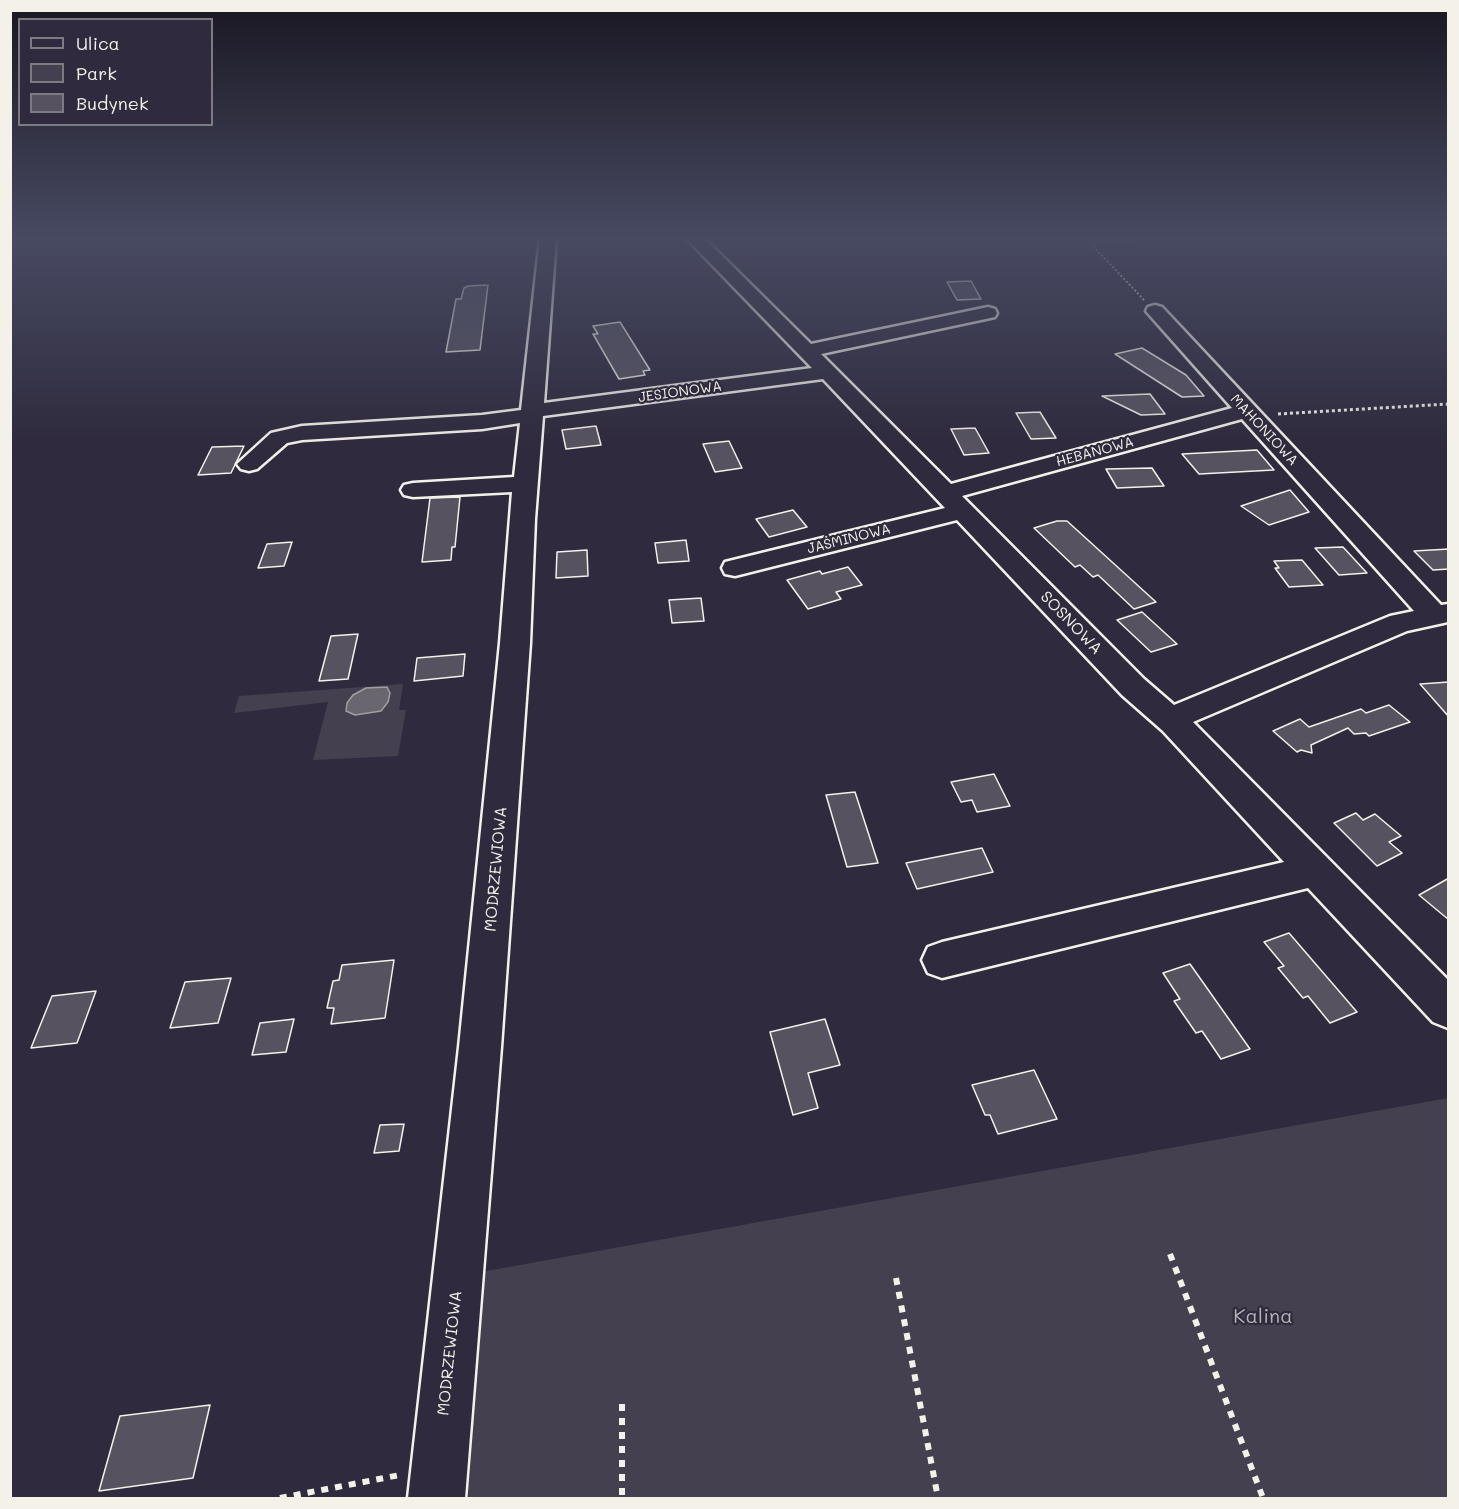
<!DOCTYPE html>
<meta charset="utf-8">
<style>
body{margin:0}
#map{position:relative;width:1459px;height:1509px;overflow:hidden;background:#2f2a3d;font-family:Mali,sans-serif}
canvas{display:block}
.frame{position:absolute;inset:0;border:12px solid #f4f1e8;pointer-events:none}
.legend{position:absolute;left:18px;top:18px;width:195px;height:108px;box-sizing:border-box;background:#2f2a3d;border:2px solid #7e7a81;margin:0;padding:8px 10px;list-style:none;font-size:18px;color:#f4f1e8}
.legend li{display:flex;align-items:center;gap:12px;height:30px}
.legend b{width:30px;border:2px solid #7e7a81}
</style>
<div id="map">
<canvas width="1459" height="1509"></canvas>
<div class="frame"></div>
<ul class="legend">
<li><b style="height:8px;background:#2f2a3d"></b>Ulica</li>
<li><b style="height:16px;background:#454050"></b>Park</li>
<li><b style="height:16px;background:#56525f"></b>Budynek</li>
</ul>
</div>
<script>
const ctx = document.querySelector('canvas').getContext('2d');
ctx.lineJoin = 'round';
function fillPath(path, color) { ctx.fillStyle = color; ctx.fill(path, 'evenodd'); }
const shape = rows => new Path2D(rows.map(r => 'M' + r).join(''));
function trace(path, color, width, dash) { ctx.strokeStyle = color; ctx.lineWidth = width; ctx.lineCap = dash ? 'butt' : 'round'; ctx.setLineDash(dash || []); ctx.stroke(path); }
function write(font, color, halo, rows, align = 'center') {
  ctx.font = font + ' Mali,sans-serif'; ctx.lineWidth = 4.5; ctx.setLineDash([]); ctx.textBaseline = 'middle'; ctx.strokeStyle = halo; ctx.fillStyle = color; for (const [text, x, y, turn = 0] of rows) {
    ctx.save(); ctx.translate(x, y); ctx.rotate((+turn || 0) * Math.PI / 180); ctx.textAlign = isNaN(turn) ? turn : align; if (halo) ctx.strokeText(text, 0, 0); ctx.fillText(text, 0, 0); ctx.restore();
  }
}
fillPath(shape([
 [403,684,399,710,406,710,398,756,313,760,328,702,234,713,239,696],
 [1448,1098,1448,1498,452,1498,481,1272]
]), '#454050');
const water = shape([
 [387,687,390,693,388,702,381,711,355,715,346,711,347,703,353,695,366,688,387,687]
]);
fillPath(water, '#6a6670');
trace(water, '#a19ea0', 1.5);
const building = shape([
 [971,281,981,299,957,300,947,282,971,281],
 [488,285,480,350,446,352,456,299,461,299,464,288,468,286,488,285],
 [620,322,650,370,643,371,645,375,619,379,593,334,598,334,593,326,620,322],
 [1142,348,1186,375,1204,396,1182,397,1115,354,1142,348],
 [1150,394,1165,414,1141,415,1102,396,1150,394],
 [1040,412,1056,438,1031,439,1016,413,1040,412],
 [596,426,601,445,566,449,562,430,596,426],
 [975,428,979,435,989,453,964,455,951,429,975,428],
 [729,441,742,468,715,472,703,444,729,441],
 [244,446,231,473,198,475,212,447,244,446],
 [1257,450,1274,470,1199,474,1182,454,1257,450],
 [1152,468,1164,486,1117,488,1106,469,1152,468],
 [1290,490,1309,512,1269,525,1241,506,1290,490],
 [460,497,455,547,452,547,451,560,422,562,430,498,460,497],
 [793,510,807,527,769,537,756,519,793,510],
 [1057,521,1067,521,1156,602,1134,609,1098,575,1093,577,1080,565,1075,567,1034,528,1057,521],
 [686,540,689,561,658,563,655,543,686,540],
 [292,542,284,566,258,568,267,544,292,542],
 [1343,547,1367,573,1339,575,1315,548,1343,547],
 [1449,549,1449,569,1433,570,1414,551,1449,549],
 [587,550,588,576,556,578,557,552,587,550],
 [1302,560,1323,585,1289,587,1275,568,1279,568,1274,561,1302,560],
 [848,567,862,585,836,592,841,599,808,609,787,580,820,571,822,574,848,567],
 [701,598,704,621,672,623,669,600,701,598],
 [1142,612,1177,644,1151,652,1117,620,1142,612],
 [358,634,348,679,319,681,331,636,358,634],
 [465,654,463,676,414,681,417,658,465,654],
 [1449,682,1449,717,1420,684,1449,682],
 [1389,705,1410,722,1369,736,1366,733,1354,734,1348,728,1311,745,1312,753,1301,750,1297,752,1273,731,1300,719,1309,727,1361,709,1366,713,1389,705],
 [994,774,1010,806,977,812,972,800,961,802,951,782,994,774],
 [855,792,878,863,847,867,826,795,855,792],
 [1356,813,1363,820,1375,814,1401,836,1389,842,1402,853,1377,866,1334,823,1356,813],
 [982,848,993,872,917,889,906,863,982,848],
 [1449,878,1449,920,1419,895,1449,878],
 [1289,933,1357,1012,1330,1023,1308,996,1303,998,1278,968,1284,966,1264,942,1289,933],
 [394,960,385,1018,331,1024,334,1008,327,1008,333,981,339,980,342,965,394,960],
 [1190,964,1250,1049,1221,1059,1202,1031,1196,1033,1174,1001,1180,999,1163,973,1190,964],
 [231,978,218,1023,170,1028,185,982,231,978],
 [96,991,77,1043,31,1048,52,996,96,991],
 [294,1019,286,1052,252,1055,260,1023,294,1019],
 [825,1019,840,1065,808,1073,818,1108,793,1115,770,1032,825,1019],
 [1034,1070,1057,1119,998,1134,990,1115,985,1115,972,1085,1034,1070],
 [404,1124,399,1151,374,1153,380,1125,404,1124],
 [210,1405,193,1478,99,1491,120,1416,210,1405]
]);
fillPath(building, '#56525f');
trace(building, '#f4f1e8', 1.5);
const minor = shape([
 [540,238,556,238,544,403,812,368,686,238,704,238,811,344,988,307,995,309,997,313,995,317,821,354,951,484,1232,408,1146,311,1148,307,1155,305,1162,307,1441,605,1448,604,1448,622,1407,631,1193,722,1448,980,1448,1028,1433,1022,1308,888,942,978,928,973,922,960,928,947,942,942,1284,862,1163,731,1122,695,957,520,735,576,725,574,722,568,725,562,945,508,823,379,543,416,535,519,530,643,501,1047,465,1498,408,1498,459,1047,500,643,512,492,413,497,404,495,401,490,404,485,413,483,514,477,520,423,482,429,302,440,287,443,257,469,249,471,241,469,237,464,271,433,302,426,482,415,521,410,540,238],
 [1242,419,1414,611,1390,616,1174,705,1144,679,962,496,1242,419]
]);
trace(minor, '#f4f1e8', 5);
trace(shape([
 [1144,300,1093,246,1099,241,1161,238]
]), '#f4f1e8', 2, [2, 2]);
trace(shape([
 [1278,414,1448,404]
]), '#f4f1e8', 3, [3, 3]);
trace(shape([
 [1170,1254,1263,1498],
 [896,1278,938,1498],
 [622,1404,622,1498],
 [280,1498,400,1475]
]), '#f4f1e8', 6, [7, 7]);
fillPath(minor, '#2f2a3d');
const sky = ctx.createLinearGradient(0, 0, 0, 450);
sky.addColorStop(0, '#1a1722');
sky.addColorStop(0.53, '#474a62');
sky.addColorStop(1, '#474a6200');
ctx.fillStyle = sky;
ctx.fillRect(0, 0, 1459, 450);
write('14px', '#f4f1e8', '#2f2a3d', [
 ["JESIONOWA",680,392,-8],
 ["MAHONIOWA",1264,430,47],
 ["HEBANOWA",1095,452,-15],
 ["JAŚMINOWA",849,539,-14]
]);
write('16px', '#f4f1e8', '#2f2a3d', [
 ["SOSNOWA",1071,623,46],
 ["MODRZEWIOWA",496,869,-85],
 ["MODRZEWIOWA",450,1353,-84]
]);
write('20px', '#b7b3b3', '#2f2a3d', [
 ["Kalina",1263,1317]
]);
</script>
